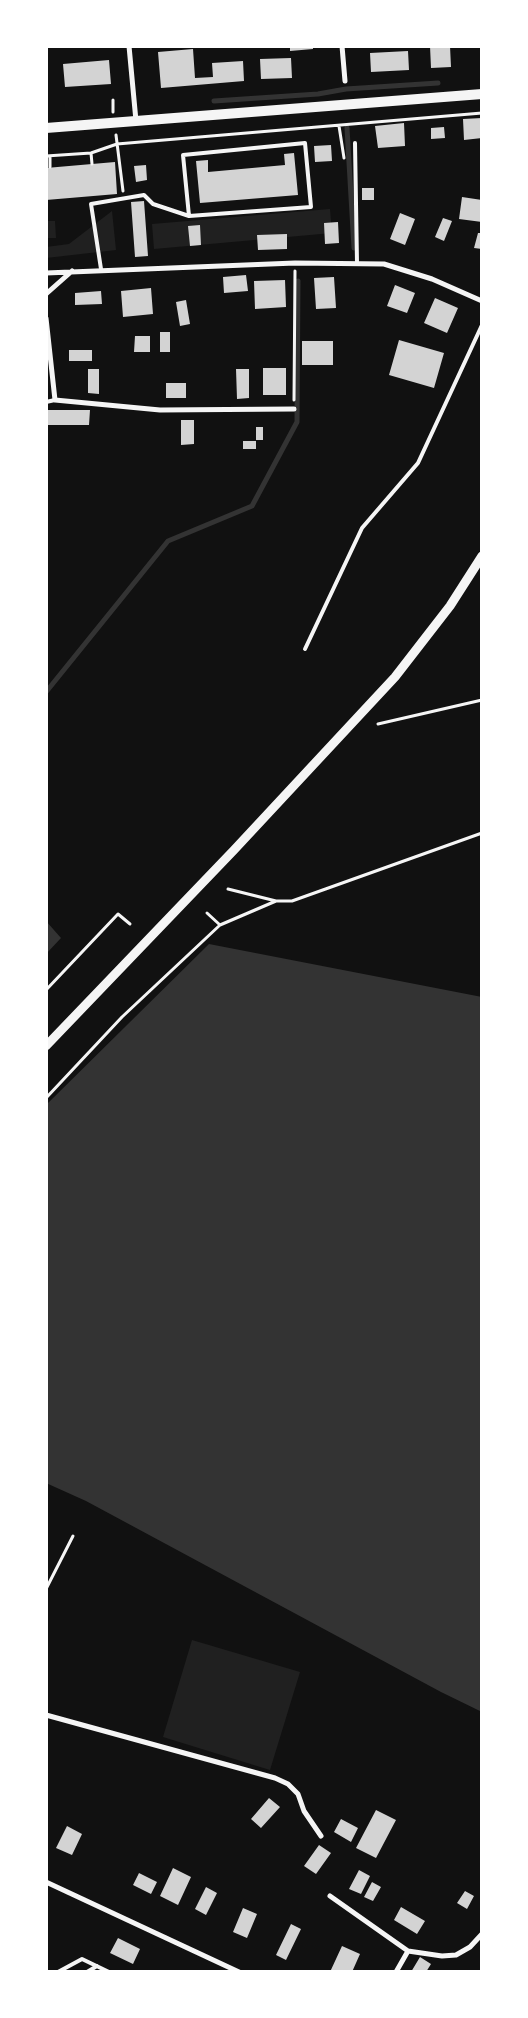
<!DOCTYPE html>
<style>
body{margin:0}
#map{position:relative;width:528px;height:2018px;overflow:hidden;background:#111;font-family:Rubik,sans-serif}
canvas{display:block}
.frame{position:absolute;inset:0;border:48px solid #fff;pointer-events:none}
</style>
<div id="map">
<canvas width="528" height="2018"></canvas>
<div class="frame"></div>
</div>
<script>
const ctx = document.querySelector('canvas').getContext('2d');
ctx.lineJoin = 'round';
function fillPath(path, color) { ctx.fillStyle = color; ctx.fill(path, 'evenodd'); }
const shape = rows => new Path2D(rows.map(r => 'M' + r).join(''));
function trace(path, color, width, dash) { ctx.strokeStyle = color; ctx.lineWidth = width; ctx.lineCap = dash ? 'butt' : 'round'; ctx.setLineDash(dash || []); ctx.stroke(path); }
fillPath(shape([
 [330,209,332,233,154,249,152,224],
 [112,211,116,250,46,258,46,247,69,244],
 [46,221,55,221,56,238,46,238],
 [192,1640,300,1672,270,1770,163,1737]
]), '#202020');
fillPath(shape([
 [46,921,61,938,46,954],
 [209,944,482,997,482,1712,441,1692,86,1501,46,1483,46,1105]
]), '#333');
trace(shape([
 [214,101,318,94,346,89,438,83],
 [347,128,354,248],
 [46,692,168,541,252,506,297,422,298,281]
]), '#333', 5);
fillPath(shape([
 [290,46,313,46,313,49,290,51],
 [430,46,450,46,451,67,431,68],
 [193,49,195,78,213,77,212,63,243,61,244,81,161,88,158,52],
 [408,51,409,70,371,72,370,53],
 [291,58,292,78,261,79,260,59],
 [109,60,111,84,65,87,63,64],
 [482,118,482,138,464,140,463,119],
 [404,123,405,146,378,148,375,126],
 [444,127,445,138,431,139,431,128],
 [331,145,332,161,315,162,314,146],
 [294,153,298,195,200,203,196,161,208,160,208,172,285,165,284,154],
 [115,162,117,194,46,200,46,168],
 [146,165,147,180,136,182,134,166],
 [362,188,374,188,374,200,362,200],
 [462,197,482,200,482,222,459,219],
 [144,201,148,256,135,257,131,202],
 [400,213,415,219,405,245,390,239],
 [443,218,452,221,444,241,435,237],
 [338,222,339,243,325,244,324,223],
 [200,225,201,245,190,246,188,226],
 [478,233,482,233,482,249,474,248],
 [287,234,287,249,258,250,257,235],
 [246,275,248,291,224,293,223,277],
 [334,277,336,308,316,309,314,278],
 [285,280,286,307,255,309,254,281],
 [395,285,415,293,407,313,387,306],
 [151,288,153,314,123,317,121,291],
 [101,291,102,304,75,305,75,293],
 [435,298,458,308,447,333,424,323],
 [186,300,190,324,180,326,176,302],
 [160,332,170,332,170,352,160,352],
 [135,336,150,336,150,352,134,352],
 [399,340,444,353,434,388,389,375],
 [302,341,333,341,333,365,302,365],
 [69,350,92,350,92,361,69,361],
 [263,368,286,368,286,395,263,395],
 [88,369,99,369,99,394,88,393],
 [236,369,249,369,249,398,237,399],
 [166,383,186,383,186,398,166,398],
 [46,410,90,410,89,425,46,425],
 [181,420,194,420,194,444,181,445],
 [256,427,263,427,263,440,256,440],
 [243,441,256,441,256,449,243,449],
 [269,1798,280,1807,261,1828,251,1819],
 [376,1810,396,1820,376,1858,356,1848],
 [341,1819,358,1828,351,1842,334,1832],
 [67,1826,82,1834,72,1855,56,1848],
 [319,1845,331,1853,316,1874,304,1866],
 [173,1868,191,1877,178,1905,160,1896],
 [359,1870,370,1876,361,1894,349,1889],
 [139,1873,157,1882,151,1894,133,1885],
 [372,1882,381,1887,373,1901,364,1897],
 [206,1887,217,1893,206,1915,195,1909],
 [465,1891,474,1896,467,1909,457,1903],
 [401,1907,425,1921,417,1934,394,1920],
 [243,1908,257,1914,247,1938,233,1932],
 [291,1924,301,1929,286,1960,276,1955],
 [118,1938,140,1949,133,1964,110,1953],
 [342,1946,360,1954,352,1972,330,1972],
 [420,1957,431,1964,426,1972,411,1972]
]), '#d3d3d3');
trace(shape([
 [113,100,113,112],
 [339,126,344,158],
 [116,135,123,191],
 [91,153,92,164],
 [46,156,91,153,117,144,482,113],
 [50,156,50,167],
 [294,400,295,271],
 [378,724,482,700],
 [228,889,276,901,292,901,482,833],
 [207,913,220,925],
 [46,990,118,914,130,924],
 [46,1098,122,1017,220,925,276,901],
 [46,1589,73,1536]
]), '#f5f5f5', 3);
trace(shape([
 [355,143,357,263],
 [101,269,91,204,144,195,153,204,189,216,311,207,305,143,183,155,189,216],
 [46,402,55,400],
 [305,649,362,528,418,463,482,325],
 [58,1972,82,1959,109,1972],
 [87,1972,97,1966]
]), '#f5f5f5', 4);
trace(shape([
 [129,46,136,121],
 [342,46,345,81],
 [46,273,295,263,384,264,432,279,482,301],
 [46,294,72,271],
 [46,318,55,400,160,410,294,409],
 [46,1715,275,1778,288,1784,298,1794,304,1811,321,1836],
 [46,1882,239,1972],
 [330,1896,408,1951,442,1956,456,1955,470,1947,482,1934],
 [396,1972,408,1951]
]), '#f5f5f5', 5);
trace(shape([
 [46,1046,234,850,395,677,450,606,482,556]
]), '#f5f5f5', 9);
trace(shape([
 [46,128,482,94]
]), '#f5f5f5', 10);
</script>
